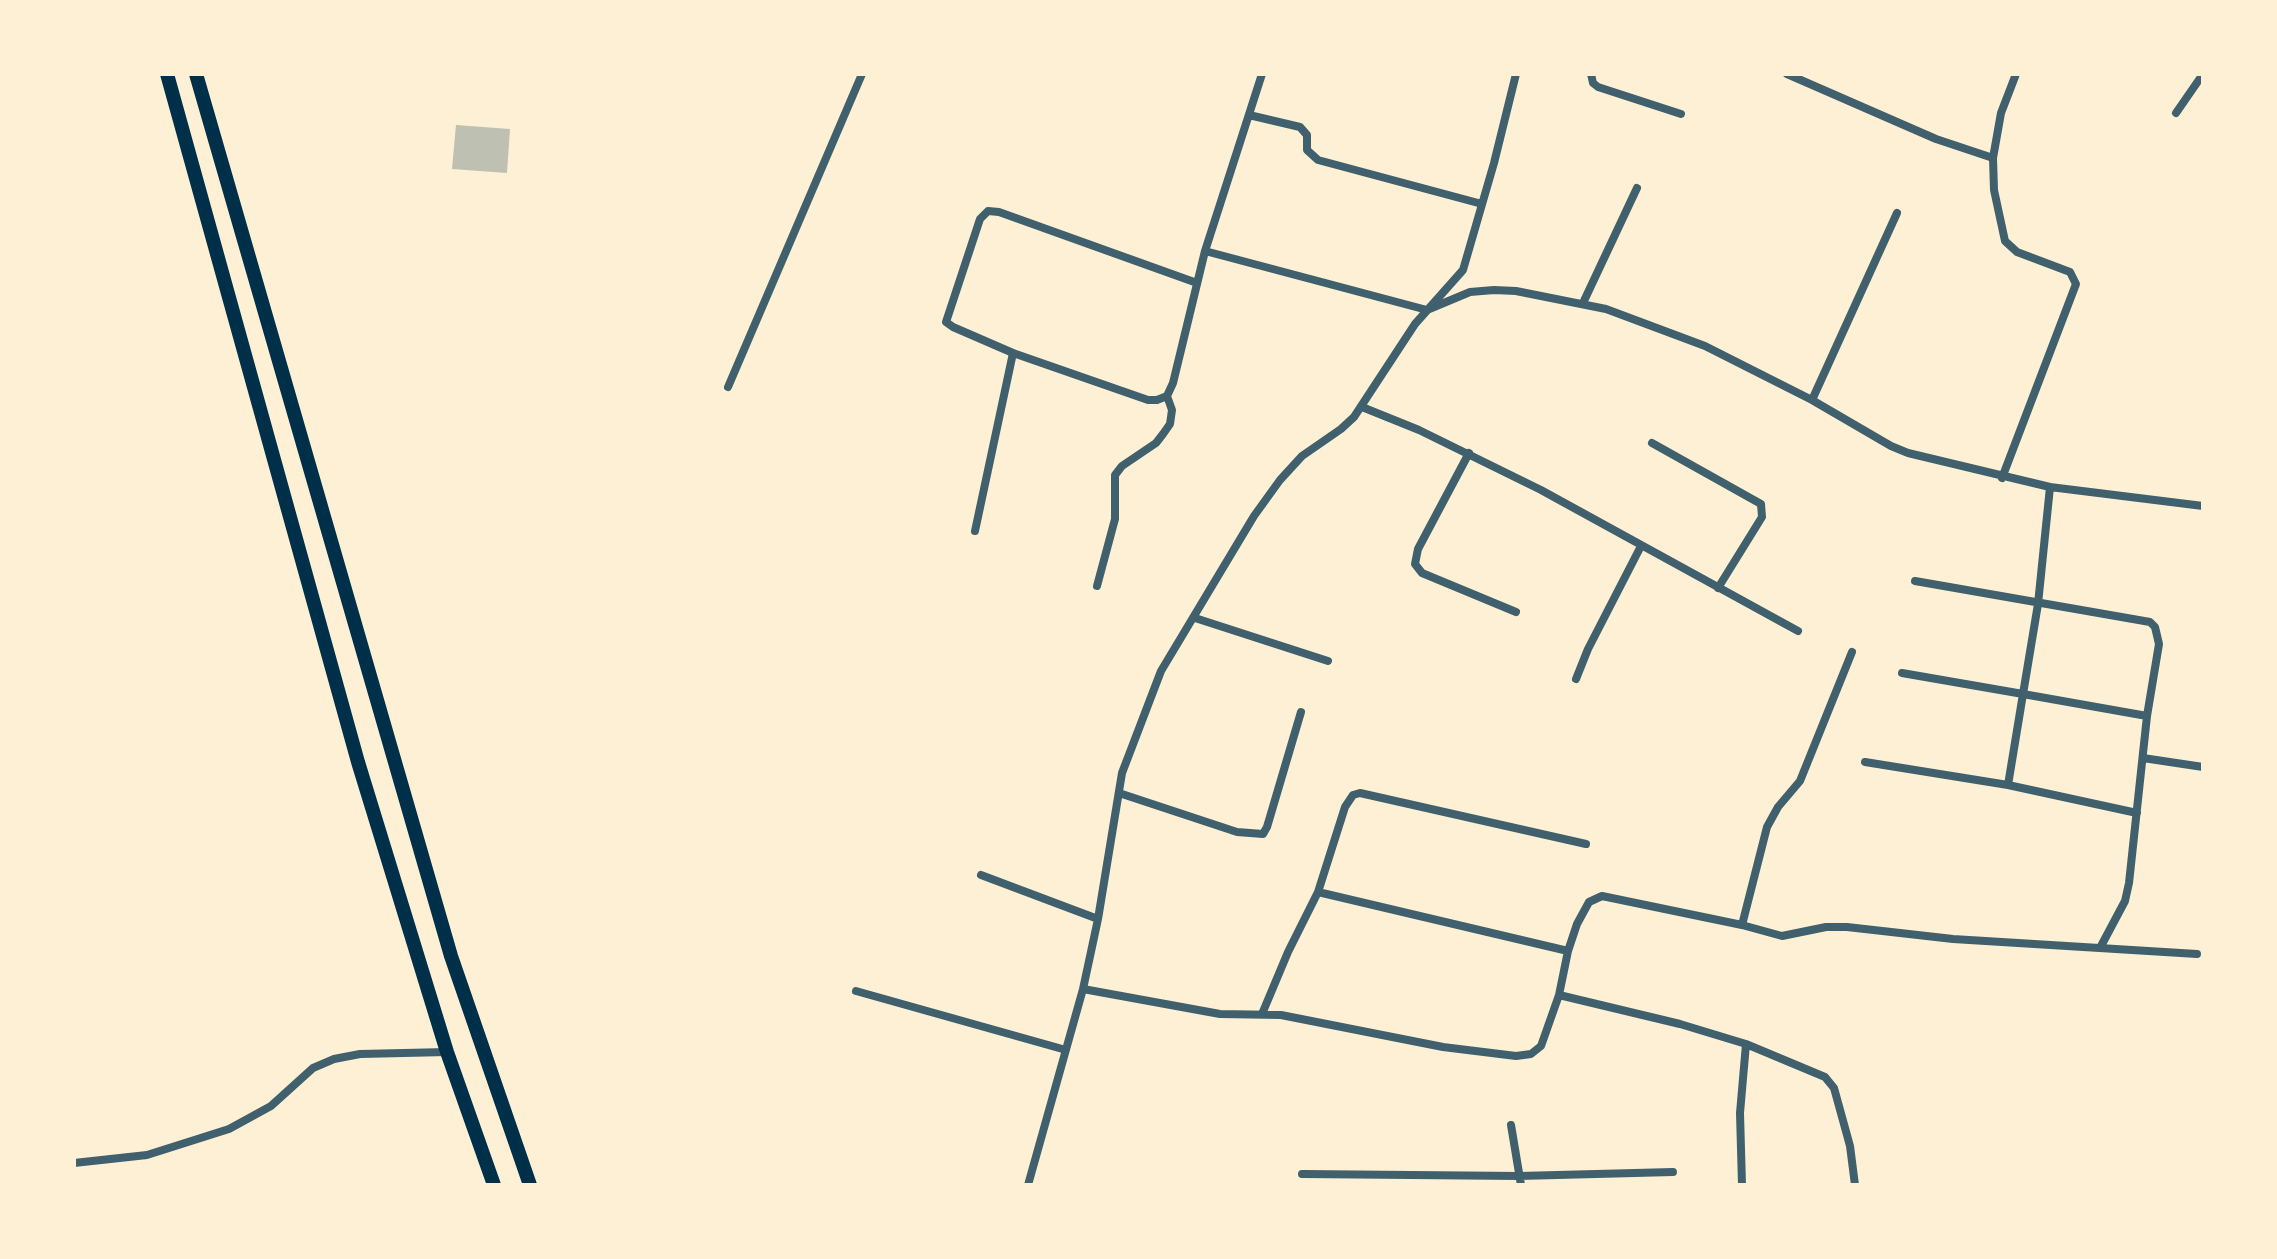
<!DOCTYPE html>
<style>
body{margin:0}
#map{position:relative;width:2277px;height:1259px;overflow:hidden;background:#fdf0d5;font-family:Raleway,sans-serif}
canvas{display:block}
.frame{position:absolute;inset:0;border:76px solid #fdf0d5;pointer-events:none}
</style>
<div id="map">
<canvas width="2277" height="1259"></canvas>
<div class="frame"></div>
</div>
<script>
const ctx = document.querySelector('canvas').getContext('2d');
ctx.lineJoin = 'round';
function fillPath(path, color) { ctx.fillStyle = color; ctx.fill(path, 'evenodd'); }
const shape = rows => new Path2D(rows.map(r => 'M' + r).join(''));
function trace(path, color, width, dash) { ctx.strokeStyle = color; ctx.lineWidth = width; ctx.lineCap = dash ? 'butt' : 'round'; ctx.setLineDash(dash || []); ctx.stroke(path); }
fillPath(shape([
 [456,125,510,129,507,173,452,169]
]), '#bec0b2');
trace(shape([
 [1591,74,1593,83,1598,87,1681,114],
 [1787,74,1936,139,1993,158],
 [2176,113,2203,74],
 [1249,115,1300,127,1307,135,1307,150,1318,160,1482,204],
 [1205,251,1427,310,1470,292,1494,290,1516,291,1606,309,1705,346,1812,400,1891,446,1908,453,2050,487,2038,604,2023,694,1902,673],
 [1197,283,999,212,988,211,980,219,946,322,953,327,1013,353,1148,400,1157,400,1167,396,1173,383,1205,251,1262,74],
 [1583,303,1637,188],
 [728,387,862,74],
 [1812,400,1897,213],
 [1362,407,1419,430,1541,490,1798,631],
 [1652,443,1761,504,1762,517,1718,588],
 [1469,453,1418,549,1415,564,1422,573,1516,612],
 [2002,478,2076,284,2070,272,2017,252,2005,241,1994,190,1993,158,2001,113,2016,74],
 [2050,487,2203,506],
 [975,531,1013,353],
 [1915,581,2150,622,2155,627,2159,644,2147,716],
 [1097,586,1115,519,1115,475,1122,466,1156,443,1163,434,1170,424,1172,410,1167,396],
 [1195,618,1328,661],
 [1576,679,1588,649,1641,546],
 [2143,758,2203,767],
 [1865,762,2008,785,2023,694,2147,716,2129,883,2125,901,2100,948],
 [2008,785,2137,813],
 [1119,793,1237,832,1263,834,1267,827,1301,712],
 [981,875,1098,919],
 [1318,892,1568,951],
 [1742,925,1767,827,1778,807,1800,781,1852,652],
 [1083,989,1220,1014,1281,1015,1443,1047,1516,1056,1531,1054,1541,1046,1559,995,1568,951,1577,924,1589,902,1602,896,1742,925,1782,936,1826,927,1847,927,1953,939,2197,954],
 [856,991,1066,1050],
 [1559,995,1680,1024,1746,1044,1825,1077,1834,1088,1850,1146,1855,1185],
 [1262,1014,1288,952,1318,892,1345,807,1353,795,1360,793,1586,844],
 [1511,1125,1521,1185],
 [74,1163,147,1155,229,1129,271,1106,313,1068,334,1059,360,1054,447,1052],
 [1302,1174,1519,1176,1673,1172],
 [1028,1185,1083,989,1098,919,1122,773,1161,671,1254,516,1280,480,1302,456,1341,429,1354,417,1415,324,1463,270,1494,163,1516,74],
 [1742,1185,1740,1113,1746,1044]
]), '#3f606c', 8);
trace(shape([
 [167,74,358,762,447,1052,494,1185],
 [196,74,451,956,530,1185]
]), '#003049', 14);
</script>
